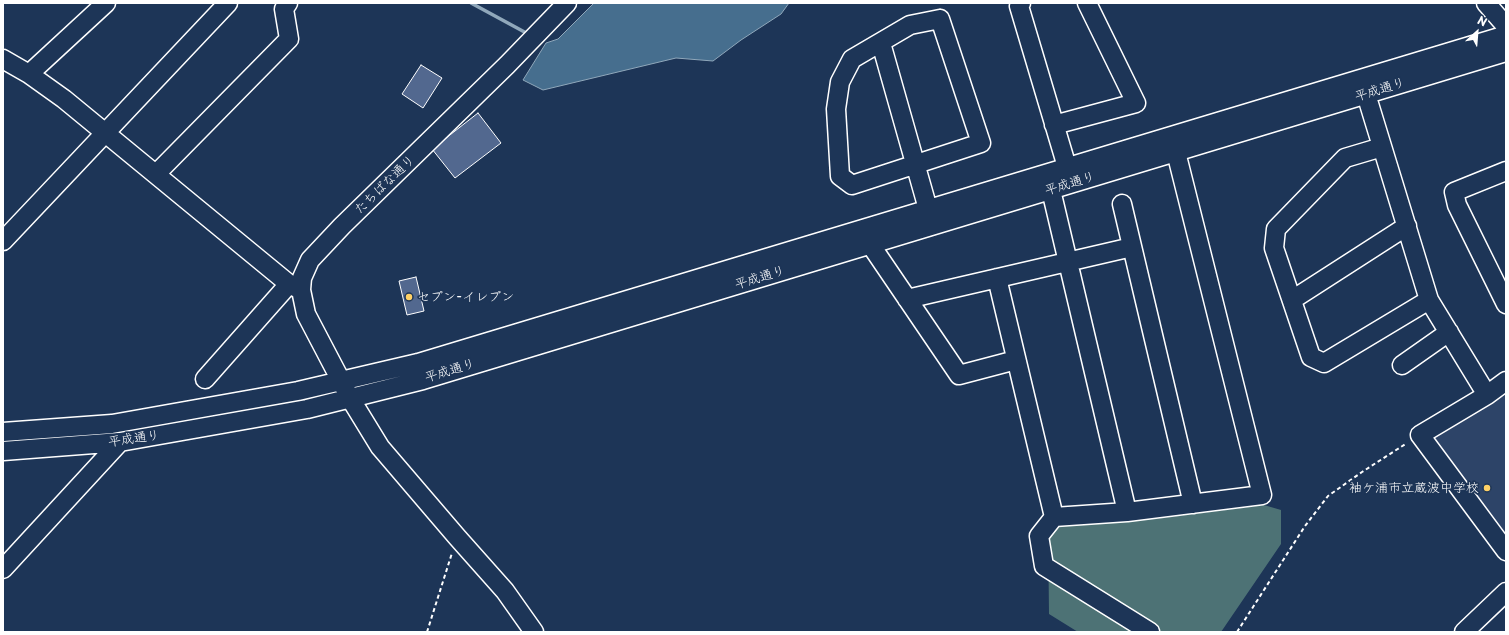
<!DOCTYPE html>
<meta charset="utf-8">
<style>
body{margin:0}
#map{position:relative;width:1509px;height:635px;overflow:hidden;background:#1d3557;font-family:"Playpen Sans",sans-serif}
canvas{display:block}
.frame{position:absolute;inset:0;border:4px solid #fff;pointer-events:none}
.north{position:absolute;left:1457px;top:12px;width:40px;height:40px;-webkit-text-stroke:3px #1d3557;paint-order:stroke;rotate:26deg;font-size:11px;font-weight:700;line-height:16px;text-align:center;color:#fff}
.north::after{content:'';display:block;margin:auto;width:14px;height:18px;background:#fff;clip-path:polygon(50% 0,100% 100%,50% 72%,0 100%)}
</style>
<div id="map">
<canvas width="1509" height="635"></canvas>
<div class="frame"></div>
<div class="north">N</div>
</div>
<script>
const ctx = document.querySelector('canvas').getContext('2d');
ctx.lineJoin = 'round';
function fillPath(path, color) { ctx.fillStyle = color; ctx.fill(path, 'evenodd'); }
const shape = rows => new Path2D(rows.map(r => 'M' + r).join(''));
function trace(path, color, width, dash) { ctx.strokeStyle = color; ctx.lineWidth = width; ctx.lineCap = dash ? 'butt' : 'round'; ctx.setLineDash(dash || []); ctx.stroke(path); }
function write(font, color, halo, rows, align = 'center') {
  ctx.font = font + ' "Playpen Sans","Klee One",sans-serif'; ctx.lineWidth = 3.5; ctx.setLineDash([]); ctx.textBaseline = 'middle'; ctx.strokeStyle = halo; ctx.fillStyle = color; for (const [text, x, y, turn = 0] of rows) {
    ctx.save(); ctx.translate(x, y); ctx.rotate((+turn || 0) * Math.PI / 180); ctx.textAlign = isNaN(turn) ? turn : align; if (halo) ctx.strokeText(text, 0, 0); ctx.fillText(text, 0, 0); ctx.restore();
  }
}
fillPath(shape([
 [1506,386,1506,539,1430,437]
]), '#2d4468');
fillPath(shape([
 [1264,505,1281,510,1281,544,1221,632,1078,632,1049,614,1048,525,1100,514,1153,519]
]), '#4d7275');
const water = shape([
 [594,3,789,3,781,14,741,40,713,61,676,58,543,90,523,80,546,43,558,39,594,3]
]);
fillPath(water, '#466e8e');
trace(water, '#90a8bb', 1);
trace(shape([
 [471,3,530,35]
]), '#90a8bb', 3.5);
const building = shape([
 [421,65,442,78,423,108,402,94,421,65],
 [478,113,501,143,455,178,432,149,478,113],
 [416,277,424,311,407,315,399,281,416,277]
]);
fillPath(building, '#52688f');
trace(building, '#fff', 1);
const minor = shape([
 [1021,3,1019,6,1067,167],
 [1486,3,1506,26],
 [940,19,981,143,852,185,840,176,836,109,840,82,852,59,910,25,940,19],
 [881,43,928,209],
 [3,59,29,74,64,99,289,284,301,290],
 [29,74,106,3],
 [1366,94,1429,300,1487,395],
 [1054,125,1136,103,1087,3],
 [1382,147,1345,158,1276,229,1274,248,1311,357,1324,363,1429,300],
 [1506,171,1454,192,1457,205,1506,304],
 [156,174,289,39,284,9,288,3],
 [1051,190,1127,512],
 [1122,204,1193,504],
 [3,241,228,3],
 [870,244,959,375,1016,360],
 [997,278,1054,517,1127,512,1262,495,1176,152],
 [907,299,1132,247],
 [1292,300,1407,226],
 [1402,365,1449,332],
 [205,379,289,284],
 [1506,381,1487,395,1420,435,1506,551],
 [3,432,112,424,298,391,418,363,1506,35],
 [3,451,120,442,307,409,423,380,1506,52],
 [1054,517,1039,536,1044,566,1150,632],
 [3,569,120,442],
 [534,632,505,591,457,537,380,447,350,398,306,314,301,290,302,278,310,260,342,226,507,65,567,3],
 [1464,632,1506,592]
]);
trace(minor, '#fff', 21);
trace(shape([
 [427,632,452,553],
 [1237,632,1305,526,1328,496,1362,472,1407,443]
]), '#fff', 2, [4, 3]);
trace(minor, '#1d3557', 18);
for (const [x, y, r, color] of [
 [409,297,4,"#ffd166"],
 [1487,488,4,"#ffd166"]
]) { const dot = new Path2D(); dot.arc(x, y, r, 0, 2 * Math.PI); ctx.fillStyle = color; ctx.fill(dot); trace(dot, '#1d3557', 1.5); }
write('13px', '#fff', '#1d3557', [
 ["平成通り",1380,90,-17],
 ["平成通り",1070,184,-17],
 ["たちばな通り",385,185,-44],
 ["平成通り",760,278,-17],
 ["平成通り",450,371,-17],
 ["平成通り",134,439,-8]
]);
write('13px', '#fff', '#1d3557', [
 ["セブン-イレブン",417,297],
 ["袖ケ浦市立蔵波中学校",1479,488,"right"]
], 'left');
</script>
